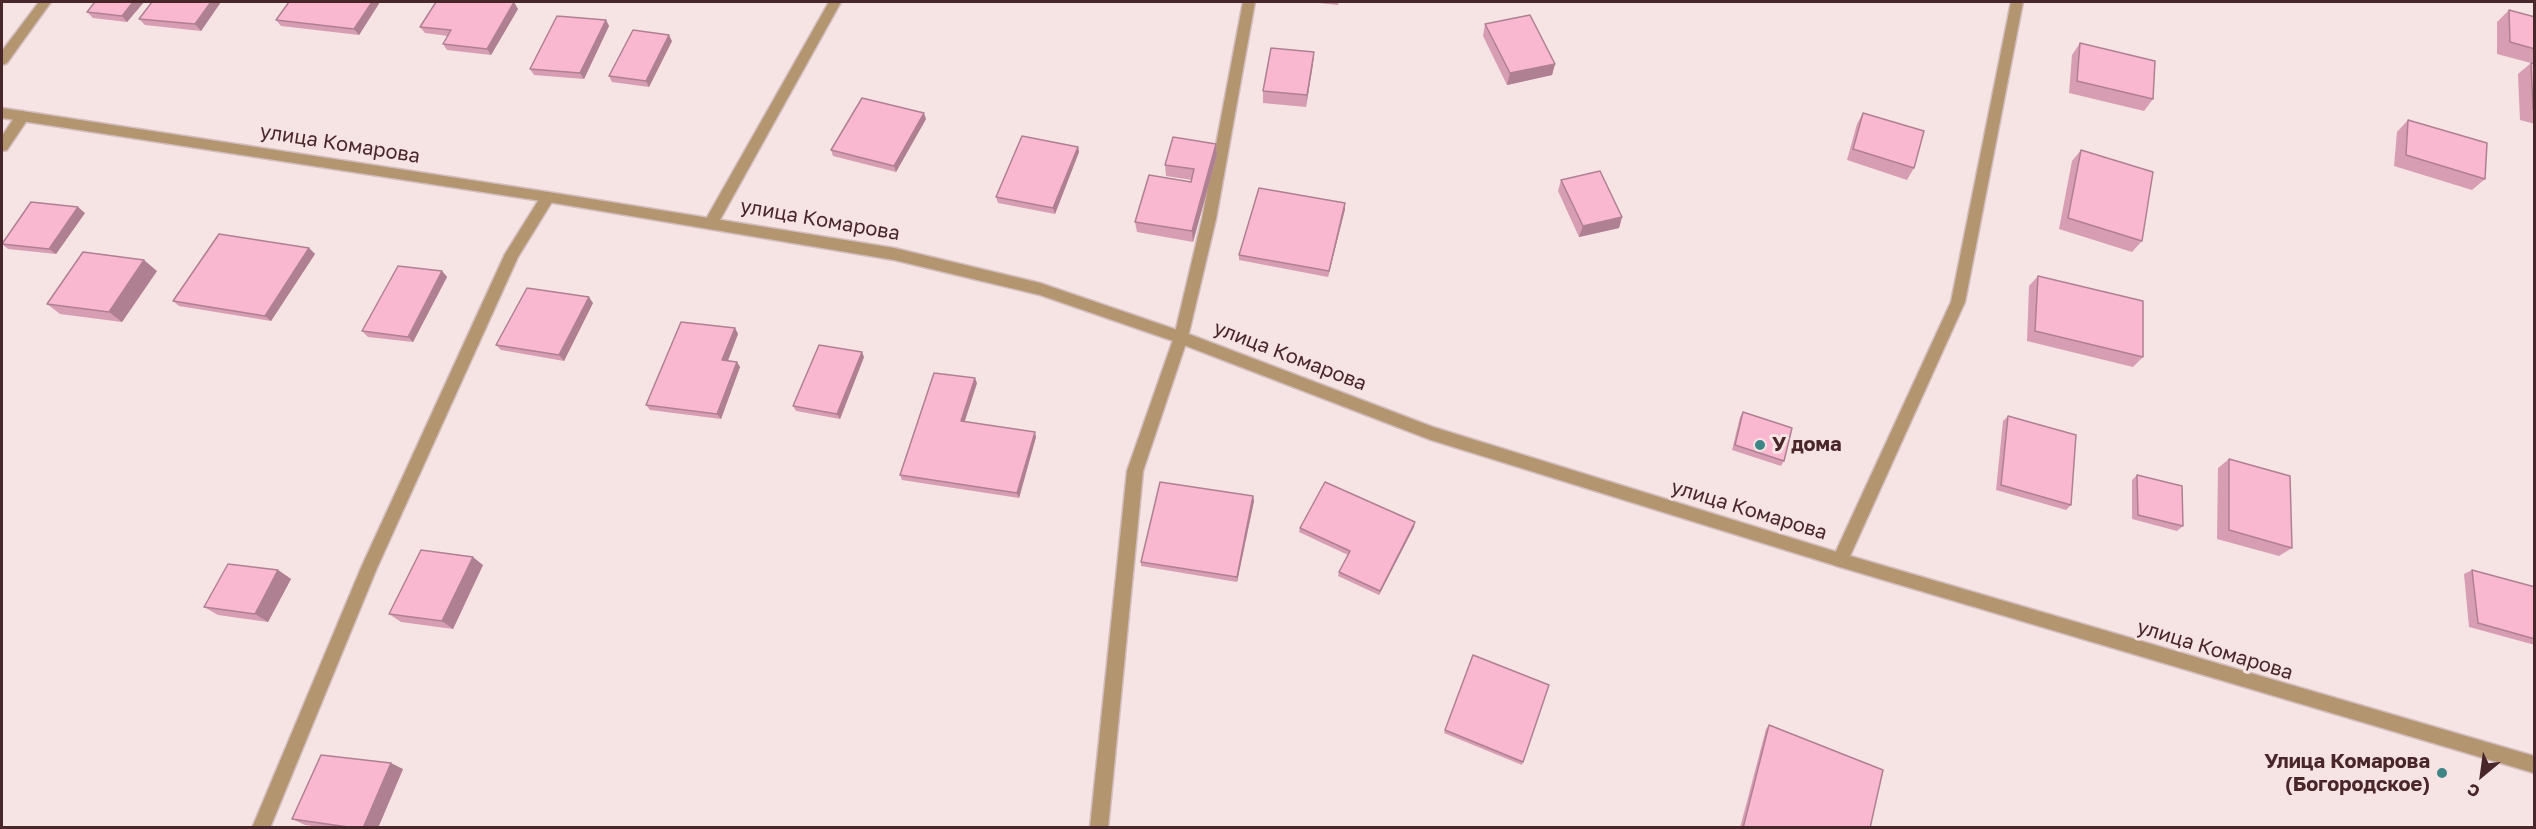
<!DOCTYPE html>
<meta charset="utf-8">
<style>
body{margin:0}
#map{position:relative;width:2536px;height:829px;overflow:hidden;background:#f6e3e3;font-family:"Golos Text",sans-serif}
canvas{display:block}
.frame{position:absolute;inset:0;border:3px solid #49262a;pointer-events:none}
.north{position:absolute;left:2452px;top:745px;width:60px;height:60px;-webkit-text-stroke:4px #f6e3e3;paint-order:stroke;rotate:209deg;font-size:16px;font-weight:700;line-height:24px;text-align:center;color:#49262a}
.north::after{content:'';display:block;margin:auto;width:21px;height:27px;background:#49262a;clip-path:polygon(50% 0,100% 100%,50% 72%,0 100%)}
</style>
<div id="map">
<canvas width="2536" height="829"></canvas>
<div class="frame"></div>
<div class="north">С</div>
</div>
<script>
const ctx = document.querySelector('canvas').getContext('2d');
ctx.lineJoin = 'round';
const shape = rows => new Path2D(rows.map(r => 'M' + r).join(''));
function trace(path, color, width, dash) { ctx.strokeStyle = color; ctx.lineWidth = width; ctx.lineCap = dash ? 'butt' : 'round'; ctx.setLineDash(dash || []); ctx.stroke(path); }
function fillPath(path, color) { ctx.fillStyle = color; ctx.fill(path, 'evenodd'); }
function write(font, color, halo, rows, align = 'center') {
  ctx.font = font + ' "Golos Text",sans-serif'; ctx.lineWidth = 6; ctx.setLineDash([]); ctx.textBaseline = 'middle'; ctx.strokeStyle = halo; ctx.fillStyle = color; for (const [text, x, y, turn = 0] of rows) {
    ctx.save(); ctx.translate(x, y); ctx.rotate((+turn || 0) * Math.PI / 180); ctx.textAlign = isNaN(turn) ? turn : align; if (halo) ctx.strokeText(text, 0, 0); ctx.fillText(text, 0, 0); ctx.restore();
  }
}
const service = shape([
 [39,2,51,2,7,63,2,65,2,51,39,2],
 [1243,2,1255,2,1216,219,1188,337,1143,471,1108,828,1090,828,1127,471,1174,337,1202,219,1243,2],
 [23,111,30,116,7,150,2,151,2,136,18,112,23,111],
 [548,192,555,197,518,257,377,568,270,828,252,828,361,568,505,254,543,193,548,192]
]);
const minor = shape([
 [829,2,841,2,716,227,706,227,704,223,706,219,829,2],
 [2011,2,2023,2,1965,302,1846,565,1840,567,1834,565,1832,560,1951,302,2011,2]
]);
const tertiary = shape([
 [2,108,548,192,894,248,1040,283,1186,333,1433,427,1840,553,2534,756,2534,773,1840,567,1431,440,1176,342,1040,295,894,260,548,202,2,118,2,108]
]);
trace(service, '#d3bdbe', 3);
trace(minor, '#d3bdbe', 3);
trace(tertiary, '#d3bdbe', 3);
fillPath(service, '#b39670');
fillPath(minor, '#b39670');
fillPath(tertiary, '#b39670');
fillPath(shape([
 [144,2,127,22,93,18,87,12],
 [221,2,201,31,145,25,139,19],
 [289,2,380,2,359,35,281,26,276,20],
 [1308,2,1339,2,1338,5],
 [518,9,491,55,447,50,443,44,448,36,425,33,420,27],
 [2509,10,2535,17,2535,124,2520,120,2518,74,2531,63,2497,54,2497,22],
 [606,20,609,26,584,79,534,75,530,69],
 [1485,24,1555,64,1552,75,1507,85,1483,36],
 [672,41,649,87,612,82,609,76],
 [2080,43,2153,99,2144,111,2069,93,2072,55],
 [1314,52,1313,64,1306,107,1263,103,1263,91],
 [1863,113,1914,168,1907,180,1847,160,1857,124],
 [926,119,896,172,833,156,831,150],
 [2408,120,2485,179,2472,190,2394,166,2397,132],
 [1216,144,1217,155,1193,242,1137,232,1135,222,1191,182,1192,180,1166,176,1165,165],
 [1078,147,1079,152,1055,214,998,203,996,197],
 [2081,150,2142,241,2132,252,2059,229,2072,161],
 [1561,180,1622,217,1619,228,1579,237,1558,191],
 [1345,203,1345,209,1328,277,1239,260,1239,255],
 [85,213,56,254,8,249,2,244],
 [309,248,315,254,271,321,179,306,173,301],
 [157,271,122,322,60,314,47,304],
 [442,271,447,277,413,342,368,337,362,331],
 [2038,276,2143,357,2133,367,2027,341,2029,286],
 [593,303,564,361,501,350,496,345],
 [735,328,738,334,728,361,737,362,740,367,721,419,650,410,646,405],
 [864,357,840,419,796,411,793,406],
 [977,383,965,421,1036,437,1019,498,902,480,900,475],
 [1743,412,1784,461,1781,466,1732,450,1740,417],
 [2008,416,2071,505,2066,510,1996,490,2003,421],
 [2229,459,2292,548,2279,556,2217,539,2218,468],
 [2137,475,2183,526,2177,531,2132,519,2132,480],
 [1253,496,1254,501,1237,582,1141,566,1141,562],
 [1414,527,1379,595,1338,576,1339,572,1348,555,1299,532,1300,528],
 [483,565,453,629,401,622,389,614],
 [278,570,291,579,268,622,218,615,204,607],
 [2472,570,2535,587,2535,645,2469,627,2464,574],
 [1769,725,1870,828,1740,828,1766,729],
 [1445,730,1523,762,1522,765,1444,733],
 [403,769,378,828,325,828,305,825,292,819]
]), '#d79db3');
fillPath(shape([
 [133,2,144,2,127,22,122,16],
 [211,2,221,2,201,31,195,24],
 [372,2,380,2,359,35,354,29],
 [514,2,518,9,491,55,487,49],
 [606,20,609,26,584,79,580,73],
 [669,35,672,41,649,87,646,81],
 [1314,52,1313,64,1306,107,1307,95],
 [1555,64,1552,75,1507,85,1510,73],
 [924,113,926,119,896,172,894,166],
 [1216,144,1217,155,1193,242,1192,231],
 [1078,147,1079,152,1055,214,1053,208],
 [1345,203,1345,209,1328,277,1329,271],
 [78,207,85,213,56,254,49,249],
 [1622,217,1619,228,1579,237,1583,226],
 [309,248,315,254,271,321,265,316],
 [144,260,157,271,122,322,109,312],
 [442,271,447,277,413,342,408,337],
 [589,297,593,303,564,361,559,355],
 [735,328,738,334,726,365,722,360],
 [862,352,864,357,840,419,837,414],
 [737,362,740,367,721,419,717,414],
 [975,378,977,383,963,426,961,421],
 [1035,432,1036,437,1019,498,1017,493],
 [1253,496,1254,501,1237,582,1237,577],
 [1415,522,1414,527,1379,595,1380,591],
 [473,557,483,565,453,629,442,621],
 [278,570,291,579,268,622,255,614],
 [391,763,403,769,378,828,363,828]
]), '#af8092');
const building = shape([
 [95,2,133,2,122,16,87,12,95,2],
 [152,2,211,2,195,24,139,19,152,2],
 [289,2,372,2,354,29,276,20,289,2],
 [436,2,514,2,487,49,443,44,451,30,420,27,436,2],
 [2509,10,2535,17,2535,49,2510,42,2509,10],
 [1530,15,1555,64,1510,73,1485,24,1530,15],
 [557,16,606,20,580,73,530,69,557,16],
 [633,30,669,35,646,81,609,76,633,30],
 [2080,43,2155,61,2153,99,2077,81,2080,43],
 [1271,48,1314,52,1307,95,1263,91,1271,48],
 [2531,63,2535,64,2535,109,2533,109,2531,63],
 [862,98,924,113,894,166,831,150,862,98],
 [1863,113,1924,131,1914,168,1853,149,1863,113],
 [2408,120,2487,143,2485,179,2406,155,2408,120],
 [1022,136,1078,147,1053,208,996,197,1022,136],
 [1173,137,1216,144,1192,231,1135,222,1149,175,1191,182,1194,169,1165,165,1173,137],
 [2081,150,2153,172,2142,241,2068,218,2081,150],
 [1600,171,1622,217,1583,226,1561,180,1600,171],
 [1259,188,1345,203,1329,271,1239,255,1259,188],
 [31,202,78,207,49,249,2,244,31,202],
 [219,234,309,248,265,316,173,301,219,234],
 [83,252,144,260,109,312,47,304,83,252],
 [398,266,442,271,408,337,362,331,398,266],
 [2038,276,2143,301,2143,357,2035,331,2038,276],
 [527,288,589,297,559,355,496,345,527,288],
 [681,322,735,328,722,360,737,362,717,414,646,405,681,322],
 [819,345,862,352,837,414,793,406,819,345],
 [934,373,975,378,961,421,1035,432,1017,493,900,475,934,373],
 [1743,412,1792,428,1784,461,1735,445,1743,412],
 [2008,416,2076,435,2071,505,2001,485,2008,416],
 [2229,459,2290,476,2292,548,2229,530,2229,459],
 [2137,475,2182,486,2183,526,2138,515,2137,475],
 [1160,482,1253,496,1237,577,1141,562,1160,482],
 [1325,482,1415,522,1380,591,1339,572,1350,551,1300,528,1325,482],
 [421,550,473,557,442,621,389,614,421,550],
 [228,564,278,570,255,614,204,607,228,564],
 [2472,570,2535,587,2535,639,2478,623,2472,570],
 [1473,655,1549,685,1523,762,1445,730,1473,655],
 [1769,725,1883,770,1870,828,1743,828,1769,725],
 [321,755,391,763,363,828,355,828,292,819,321,755]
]);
fillPath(building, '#fab7d0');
trace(building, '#af8092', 1.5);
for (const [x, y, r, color] of [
 [1760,445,6,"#3e8686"],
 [2442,773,6,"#3e8686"]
]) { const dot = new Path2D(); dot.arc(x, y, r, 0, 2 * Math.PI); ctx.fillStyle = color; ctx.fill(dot); trace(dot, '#f6e3e3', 2); }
write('20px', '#49262a', '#f6e3e3', [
 ["улица Комарова",340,144,9],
 ["улица Комарова",820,220,10],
 ["улица Комарова",1290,356,21],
 ["улица Комарова",1749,510,17],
 ["улица Комарова",2215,650,17]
]);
write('bold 20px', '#49262a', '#f6e3e3', [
 ["У дома",1772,445],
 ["Улица Комарова",2430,762,"right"],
 ["(Богородское)",2430,785,"right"]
], 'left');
</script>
